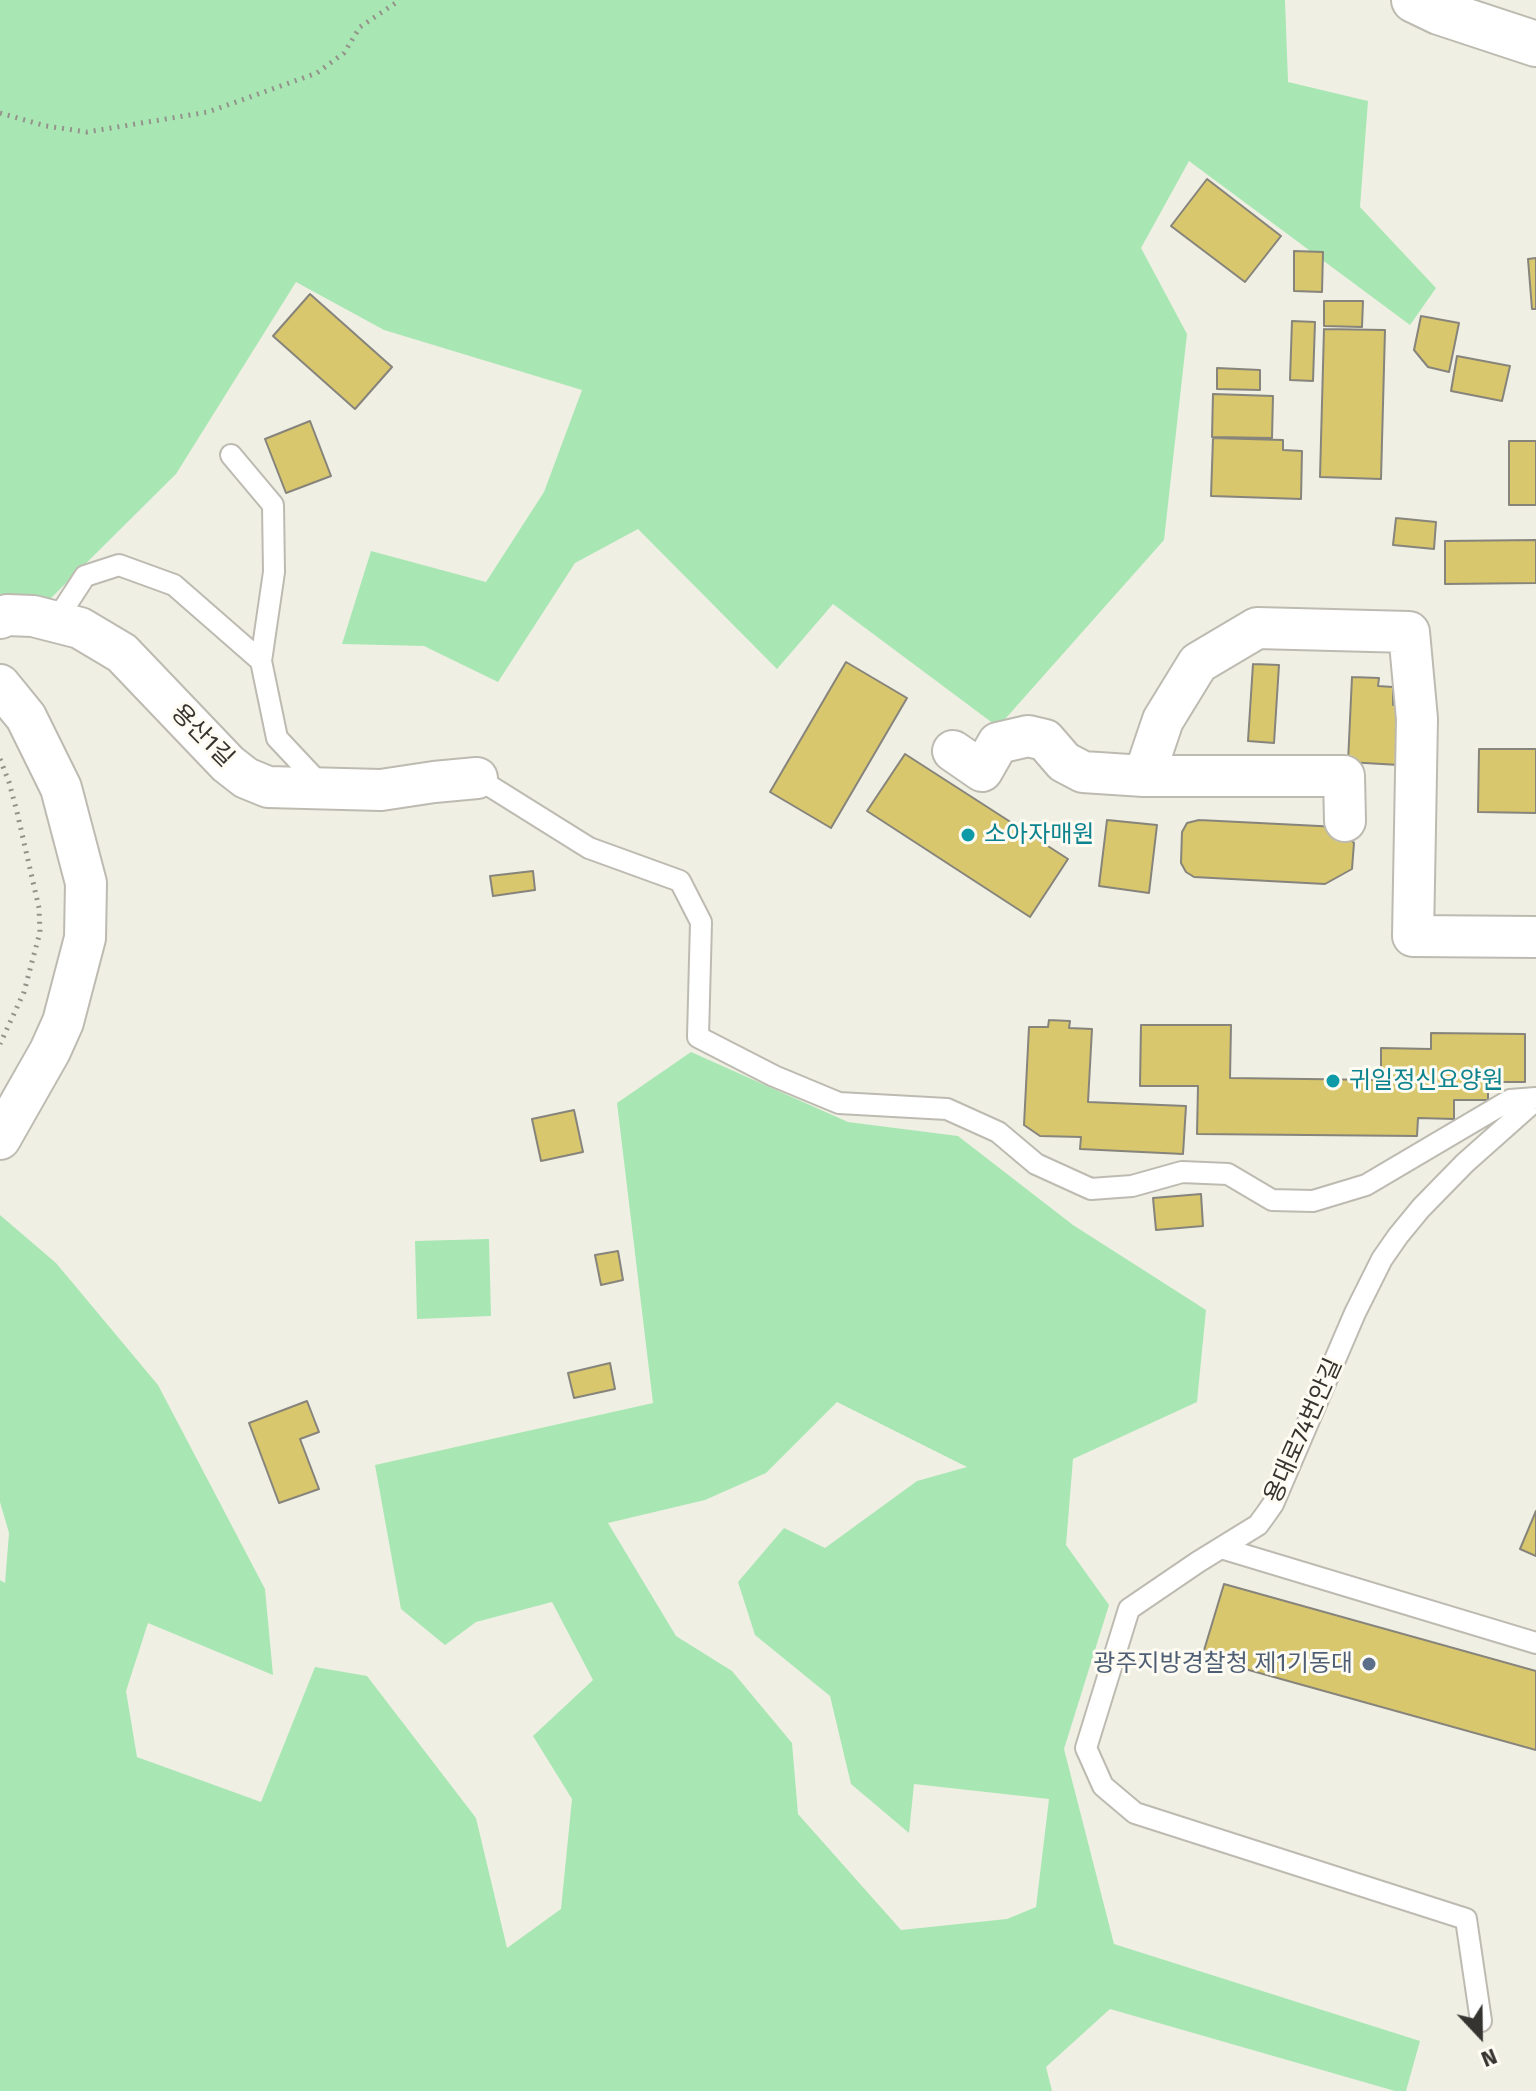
<!DOCTYPE html>
<meta charset="utf-8">
<style>
body{margin:0}
#map{position:relative;width:1536px;height:2091px;overflow:hidden;background:#f0efe4;font-family:"Fira Sans",sans-serif}
canvas{display:block}
.north{position:absolute;left:1440px;top:1995px;width:80px;height:80px;-webkit-text-stroke:6px #fefcf2;paint-order:stroke;rotate:158deg;font-size:22px;font-weight:700;line-height:32px;text-align:center;color:#353430}
.north::after{content:'';display:block;margin:auto;width:28px;height:36px;background:#353430;clip-path:polygon(50% 0,100% 100%,50% 72%,0 100%)}
</style>
<div id="map">
<canvas width="1536" height="2091"></canvas>
<div class="north">N</div>
</div>
<script>
const ctx = document.querySelector('canvas').getContext('2d');
ctx.lineJoin = 'round';
function fillPath(path, color) { ctx.fillStyle = color; ctx.fill(path, 'evenodd'); }
const shape = rows => new Path2D(rows.map(r => 'M' + r).join(''));
function trace(path, color, width, dash) { ctx.strokeStyle = color; ctx.lineWidth = width; ctx.lineCap = dash ? 'butt' : 'round'; ctx.setLineDash(dash || []); ctx.stroke(path); }
function write(font, color, halo, rows, align = 'center') {
  ctx.font = font + ' "Fira Sans","Noto Sans KR",sans-serif'; ctx.lineWidth = 6; ctx.setLineDash([]); ctx.textBaseline = 'middle'; ctx.strokeStyle = halo; ctx.fillStyle = color; for (const [text, x, y, turn = 0] of rows) {
    ctx.save(); ctx.translate(x, y); ctx.rotate((+turn || 0) * Math.PI / 180); ctx.textAlign = isNaN(turn) ? turn : align; if (halo) ctx.strokeText(text, 0, 0); ctx.fillText(text, 0, 0); ctx.restore();
  }
}
fillPath(shape([
 [0,0,1285,0,1288,82,1368,101,1360,207,1436,288,1410,325,1189,161,1141,248,1187,334,1164,540,998,727,833,604,777,669,638,529,575,563,498,682,424,646,342,644,371,551,486,582,544,492,582,390,384,330,296,282,176,474,47,602,0,601],
 [691,1052,848,1122,958,1136,1073,1225,1206,1310,1197,1402,1073,1459,1066,1545,1109,1605,1064,1749,1114,1944,1420,2041,1406,2091,1395,2091,1110,2009,1046,2067,1052,2091,0,2091,0,1580,5,1583,9,1533,0,1502,0,1215,56,1263,158,1385,265,1589,273,1675,148,1623,126,1691,137,1757,261,1802,315,1667,367,1676,476,1818,507,1948,561,1909,572,1799,533,1736,593,1680,552,1602,476,1622,445,1645,401,1609,375,1465,653,1403,617,1103],
 [837,1402,967,1467,917,1481,825,1548,784,1528,738,1582,755,1635,830,1696,851,1784,909,1833,914,1784,1049,1799,1036,1907,1007,1919,901,1930,798,1814,792,1743,732,1671,676,1636,608,1523,705,1500,766,1473],
 [489,1239,491,1316,417,1319,415,1241]
]), '#a8e7b3');
const building = shape([
 [1207,179,1281,236,1245,282,1171,226,1207,179],
 [1294,251,1323,252,1322,292,1294,291,1294,251],
 [1536,258,1536,309,1532,309,1528,259,1536,258],
 [310,294,392,367,355,409,273,336,310,294],
 [1324,301,1363,301,1362,327,1324,326,1324,301],
 [1421,316,1459,323,1449,372,1428,367,1414,350,1421,316],
 [1292,321,1315,322,1313,381,1290,380,1292,321],
 [1324,329,1385,330,1381,479,1320,477,1324,329],
 [1457,356,1510,366,1502,401,1451,391,1457,356],
 [1217,368,1260,370,1260,390,1217,389,1217,368],
 [1213,394,1273,396,1272,438,1212,437,1213,394],
 [310,421,331,476,286,493,265,439,310,421],
 [1213,438,1283,440,1283,450,1302,451,1301,499,1211,496,1213,438],
 [1509,441,1536,441,1536,505,1509,505,1509,441],
 [1396,518,1436,522,1434,549,1393,545,1396,518],
 [1536,540,1536,583,1445,584,1445,541,1536,540],
 [846,662,907,698,831,828,770,792,846,662],
 [1253,664,1279,665,1274,743,1248,741,1253,664],
 [1352,677,1379,678,1378,686,1393,687,1393,705,1402,705,1399,765,1348,762,1352,677],
 [1479,749,1536,749,1536,813,1478,812,1479,749],
 [905,754,1068,859,1030,917,867,811,905,754],
 [1107,820,1157,825,1149,893,1099,886,1107,820],
 [1199,820,1339,827,1354,843,1352,869,1325,884,1194,877,1186,872,1181,863,1182,832,1187,823,1199,820],
 [533,871,535,890,493,896,490,876,533,871],
 [1049,1020,1070,1021,1069,1028,1092,1029,1088,1102,1186,1106,1183,1154,1080,1149,1081,1137,1040,1136,1024,1125,1029,1027,1048,1027,1049,1020],
 [1141,1025,1231,1025,1230,1078,1381,1080,1381,1048,1431,1049,1431,1033,1525,1034,1525,1082,1488,1082,1488,1100,1454,1100,1454,1119,1418,1118,1417,1136,1197,1134,1198,1086,1140,1086,1141,1025],
 [574,1110,583,1152,541,1161,532,1119,574,1110],
 [1201,1194,1203,1226,1156,1230,1153,1198,1201,1194],
 [618,1251,623,1280,601,1285,595,1255,618,1251],
 [610,1363,615,1389,574,1398,568,1373,610,1363],
 [307,1401,319,1432,300,1439,319,1489,279,1503,249,1423,307,1401],
 [1536,1511,1536,1556,1520,1549,1536,1511],
 [1224,1584,1536,1671,1536,1750,1202,1657,1224,1584]
]);
fillPath(building, '#d8c76d');
trace(building, '#86847b', 2);
const service = shape([
 [231,455,273,505,274,572,261,661,277,738,323,787],
 [55,622,85,576,119,565,174,585,261,661],
 [477,778,589,848,680,881,701,922,698,1037,774,1076,839,1103,947,1109,998,1132,1036,1164,1091,1189,1132,1186,1182,1172,1228,1174,1272,1200,1313,1201,1366,1185,1510,1100,1536,1098],
 [1221,1548,1536,1643],
 [1481,2021,1466,1919,1135,1813,1103,1786,1086,1748,1129,1609,1198,1562,1258,1525,1266,1514,1273,1504,1355,1313,1382,1259,1398,1236,1421,1208,1465,1163,1536,1100]
]);
const minor = shape([
 [0,618,7,615,33,616,80,628,122,653,228,764,246,778,268,787,381,790,434,782,477,778],
 [0,685,26,717,61,788,86,883,85,938,63,1022,50,1051,0,1139],
 [953,751,982,771,998,743,1028,736,1045,740,1064,762,1083,772,1144,776],
 [1345,821,1344,776,1144,776,1163,720,1198,663,1257,628,1409,632,1417,719,1413,936,1536,937]
]);
const secondary = shape([
 [1414,0,1439,12,1536,44]
]);
trace(service, '#bdbbb1', 24);
trace(minor, '#bdbbb1', 44);
trace(secondary, '#bdbbb1', 48);
trace(shape([
 [0,113,46,126,87,132,208,112,317,73,344,53,360,27,400,0],
 [0,759,9,782,17,812,39,908,40,932,24,992,0,1044]
]), '#94938b', 5, [2, 6]);
trace(service, '#fff', 20);
trace(minor, '#fff', 40);
trace(secondary, '#fff', 44);
for (const [x, y, r, color] of [
 [968,835,8,"#0f9aa8"],
 [1333,1081,8,"#0f9aa8"],
 [1369,1664,8,"#5c6f8a"]
]) { const dot = new Path2D(); dot.arc(x, y, r, 0, 2 * Math.PI); ctx.fillStyle = color; ctx.fill(dot); trace(dot, '#fefcf2', 3); }
write('24px', '#353430', '#fefcf2', [
 ["용산1길",202,736,45],
 ["용대로74번안길",1304,1431,-66]
]);
write('24px', '#0d838f', '#fefcf2', [
 ["소아자매원",984,835],
 ["귀일정신요양원",1349,1081]
], 'left');
write('24px', '#4e5e75', '#fefcf2', [
 ["광주지방경찰청 제1기동대",1353,1664]
], 'right');
</script>
